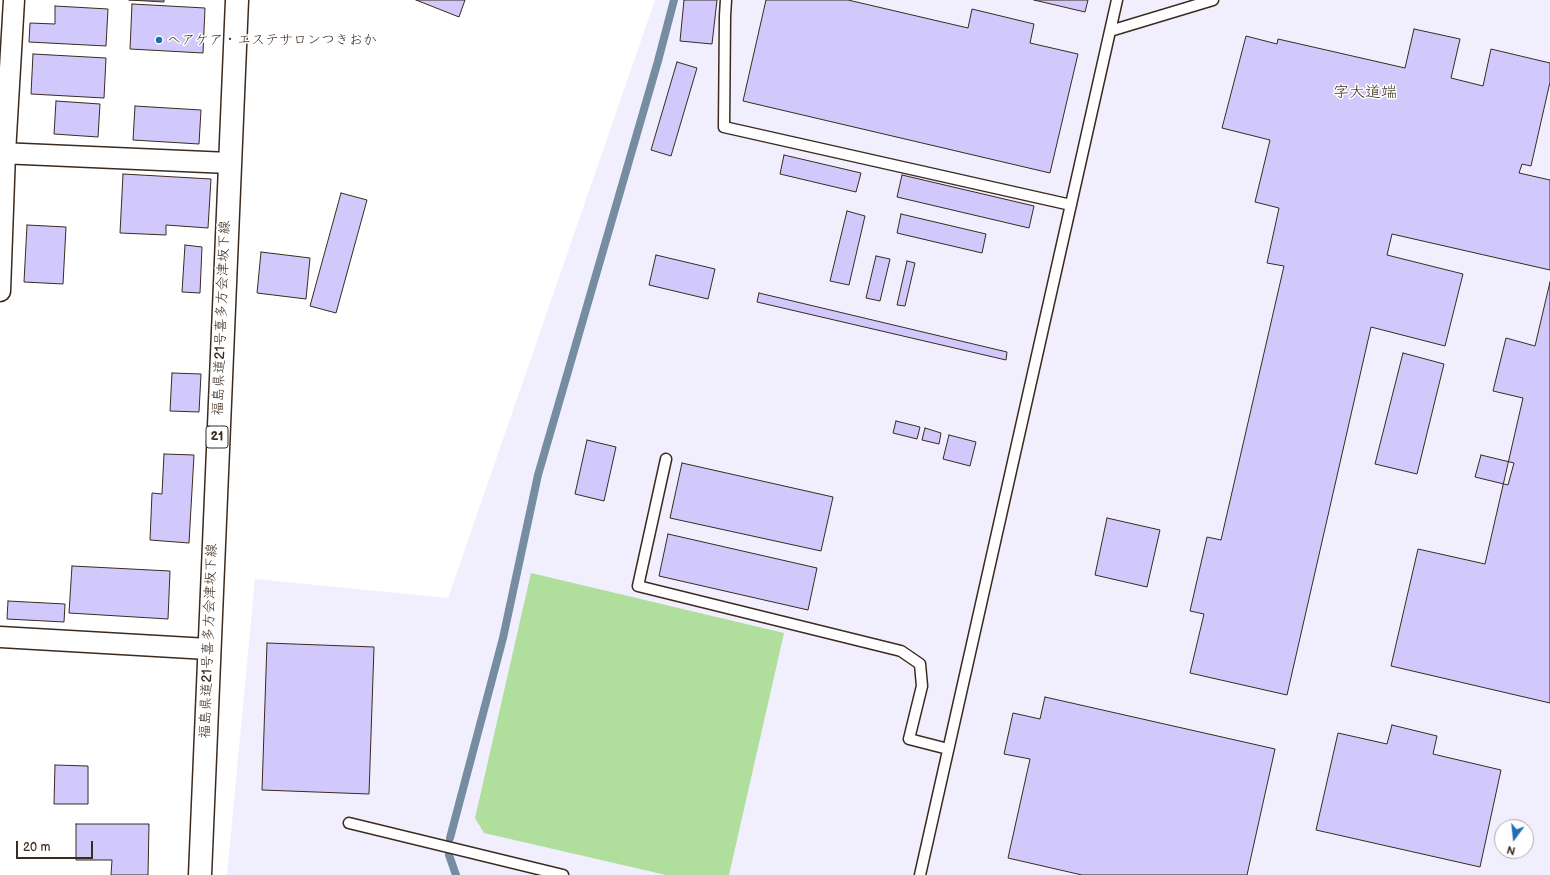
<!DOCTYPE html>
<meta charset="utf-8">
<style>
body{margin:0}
#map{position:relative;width:1550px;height:875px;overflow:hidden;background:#fff;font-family:"Balsamiq Sans",sans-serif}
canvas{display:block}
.north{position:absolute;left:1494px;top:819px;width:40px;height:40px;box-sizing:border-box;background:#fff;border:1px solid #b1aaa5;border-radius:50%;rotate:195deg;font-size:11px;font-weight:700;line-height:16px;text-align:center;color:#3b2a1e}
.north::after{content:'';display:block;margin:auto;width:14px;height:18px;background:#1f6fb2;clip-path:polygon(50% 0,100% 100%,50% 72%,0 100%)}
.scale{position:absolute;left:16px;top:841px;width:77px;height:18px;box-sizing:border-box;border:2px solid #3b2a1e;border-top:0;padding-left:5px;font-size:12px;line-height:14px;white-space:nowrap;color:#3b2a1e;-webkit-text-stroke:3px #fff;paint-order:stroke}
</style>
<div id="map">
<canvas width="1550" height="875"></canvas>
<div class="north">N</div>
<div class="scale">20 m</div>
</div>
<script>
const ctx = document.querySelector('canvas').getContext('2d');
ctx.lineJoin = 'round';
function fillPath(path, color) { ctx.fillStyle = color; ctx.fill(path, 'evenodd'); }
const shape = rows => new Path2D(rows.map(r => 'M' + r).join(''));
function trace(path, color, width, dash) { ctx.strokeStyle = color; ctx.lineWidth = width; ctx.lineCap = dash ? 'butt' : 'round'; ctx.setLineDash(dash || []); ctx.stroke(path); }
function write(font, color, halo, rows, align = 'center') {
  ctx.font = font + ' "Balsamiq Sans","Klee One",sans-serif'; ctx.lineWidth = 3; ctx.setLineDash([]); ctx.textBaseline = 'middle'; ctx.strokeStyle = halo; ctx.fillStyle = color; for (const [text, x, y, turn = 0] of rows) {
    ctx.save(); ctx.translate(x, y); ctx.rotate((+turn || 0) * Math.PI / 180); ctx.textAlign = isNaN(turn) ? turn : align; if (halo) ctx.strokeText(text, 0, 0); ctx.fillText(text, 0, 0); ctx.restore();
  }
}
fillPath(shape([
 [655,0,1550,0,1550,875,227,875,255,579,448,598],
 [1502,827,1526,827,1526,851,1502,851]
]), '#f1effe');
fillPath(shape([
 [531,573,784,633,729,875,666,875,484,833,475,818]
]), '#afde9d');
trace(shape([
 [450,838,503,638,538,475,658,61,674,0],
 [449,855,456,875]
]), '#758ca1', 8);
const building = shape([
 [129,0,164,0,164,2,129,0],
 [416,0,465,0,459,17,416,0],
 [684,0,717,0,712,44,680,41,684,0],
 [766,0,848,0,968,28,972,9,1034,24,1030,43,1078,54,1050,173,743,101,766,0],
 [1034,0,1088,0,1085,12,1034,0],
 [132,4,205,8,203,53,130,49,132,4],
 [55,6,108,9,106,46,29,42,30,23,55,24,55,6],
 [1414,29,1460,39,1451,78,1483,86,1491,49,1550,63,1550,82,1531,166,1522,164,1519,173,1550,180,1550,270,1392,234,1387,255,1463,274,1445,346,1371,327,1287,695,1190,673,1204,614,1190,611,1207,537,1221,540,1284,266,1267,263,1279,208,1255,202,1270,140,1222,128,1246,36,1277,44,1278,39,1405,68,1414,29],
 [33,54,106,58,104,98,31,94,33,54],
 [677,62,697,68,671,156,651,150,677,62],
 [56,101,100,104,98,137,54,134,56,101],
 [135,106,201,110,199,144,133,140,135,106],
 [784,155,861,173,856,192,780,174,784,155],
 [123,174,211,179,208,228,166,225,166,235,120,233,123,174],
 [902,175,1034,206,1029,228,897,197,902,175],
 [341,193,367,200,336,313,310,306,341,193],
 [847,211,865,216,849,285,830,281,847,211],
 [901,214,986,234,982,253,897,233,901,214],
 [27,225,66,227,63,284,24,282,27,225],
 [185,245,202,247,200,293,182,292,185,245],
 [261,252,310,258,306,299,257,293,261,252],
 [656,255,715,269,708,299,649,285,656,255],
 [876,256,890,259,880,301,866,298,876,256],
 [907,261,915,263,905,306,897,305,907,261],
 [1550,282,1550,703,1391,666,1418,549,1485,564,1523,398,1493,391,1506,338,1535,346,1550,282],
 [759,293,1007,352,1006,360,757,302,759,293],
 [1403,353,1444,364,1417,474,1375,464,1403,353],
 [172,373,201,374,199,412,170,411,172,373],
 [896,421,920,427,917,439,893,433,896,421],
 [925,428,941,433,939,444,922,440,925,428],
 [949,435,976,442,970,466,943,459,949,435],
 [587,440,616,447,604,501,575,494,587,440],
 [164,454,194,455,189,543,150,540,152,493,162,494,164,454],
 [1481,455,1514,463,1508,485,1475,477,1481,455],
 [682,463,833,497,821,551,670,518,682,463],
 [1107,518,1160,530,1147,587,1095,575,1107,518],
 [668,534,817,568,808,610,659,576,668,534],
 [72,566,170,571,168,619,69,613,72,566],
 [8,601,65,604,64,622,7,619,8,601],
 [267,643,374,647,369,794,262,790,267,643],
 [1045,697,1275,749,1247,875,1082,875,1008,858,1030,759,1004,754,1013,713,1040,719,1045,697],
 [1392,725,1437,736,1433,754,1501,770,1480,867,1316,830,1338,733,1387,744,1392,725],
 [55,765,88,766,88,804,54,804,55,765],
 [76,824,149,824,148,875,111,875,112,860,76,860,76,824]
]);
fillPath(building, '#d1c9fb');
trace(building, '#3b2a1e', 1);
const service = shape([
 [726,0,725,16,724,127,1071,205],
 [1110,31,1213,0],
 [666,459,638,586,901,651,920,664,922,686,909,739,948,749],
 [349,823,563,875],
 [920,875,1117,0]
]);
const minor = shape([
 [0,153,229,163],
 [0,291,5,153,14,0],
 [0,637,208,649]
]);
const primary = shape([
 [200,875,237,0]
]);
trace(service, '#3b2a1e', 13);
trace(minor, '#3b2a1e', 23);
trace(primary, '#3b2a1e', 25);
trace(service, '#fff', 10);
trace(minor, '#fff', 20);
trace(primary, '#fff', 22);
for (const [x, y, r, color] of [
 [159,40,4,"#1f6fb2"]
]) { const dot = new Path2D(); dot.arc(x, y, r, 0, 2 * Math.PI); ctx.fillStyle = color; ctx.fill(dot); trace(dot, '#fff', 1.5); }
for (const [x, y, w] of [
 [217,437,22]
]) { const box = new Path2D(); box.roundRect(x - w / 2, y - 11, w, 22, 3); ctx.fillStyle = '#fff'; ctx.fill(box); trace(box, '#3b2a1e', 1); }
write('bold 13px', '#3b2a1e', null, [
 ["21",217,437]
]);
write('14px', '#3b2a1e', '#fff', [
 ["ヘアケア・エステサロンつきおか",167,40]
], 'left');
write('14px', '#3b2a1e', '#fff', [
 ["福島県道21号喜多方会津坂下線",222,318,-88],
 ["福島県道21号喜多方会津坂下線",209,641,-88]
]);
write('16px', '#3b2a1e', '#fff', [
 ["字大道端",1365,93]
]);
</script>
